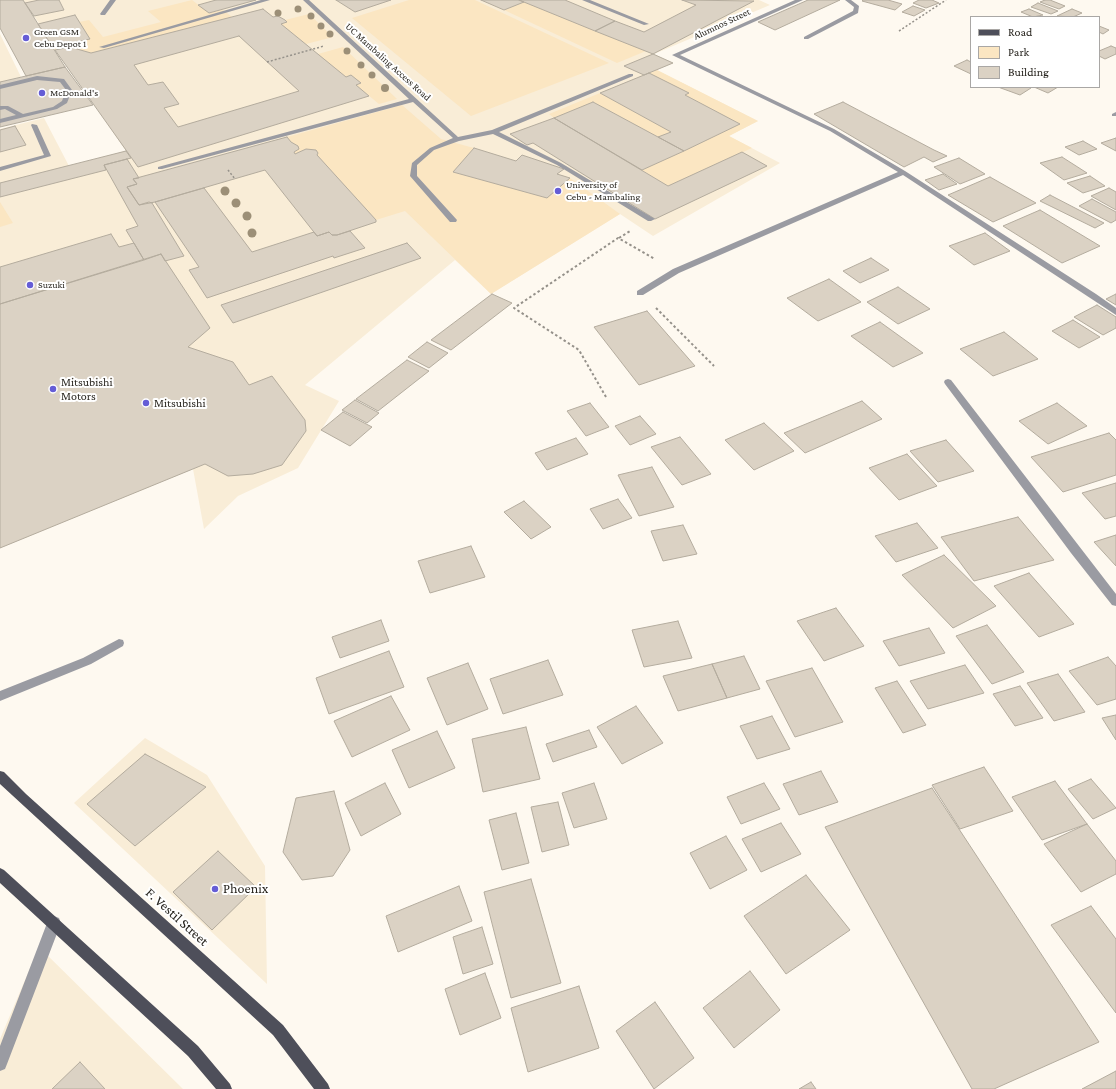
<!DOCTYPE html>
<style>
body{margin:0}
#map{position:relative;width:1116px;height:1089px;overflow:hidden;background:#fef9f0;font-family:"Crimson Pro",serif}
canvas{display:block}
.legend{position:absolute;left:970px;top:16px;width:130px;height:72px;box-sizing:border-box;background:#fff;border:1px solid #a9a7a5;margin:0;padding:5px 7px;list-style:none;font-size:12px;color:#27241e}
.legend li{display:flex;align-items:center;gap:8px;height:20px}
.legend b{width:20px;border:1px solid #a9a7a5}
</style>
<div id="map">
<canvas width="1116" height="1089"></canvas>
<ul class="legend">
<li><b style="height:5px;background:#4e4f5a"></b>Road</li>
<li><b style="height:11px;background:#fbe6c2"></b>Park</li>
<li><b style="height:11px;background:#dbd2c4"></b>Building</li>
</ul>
</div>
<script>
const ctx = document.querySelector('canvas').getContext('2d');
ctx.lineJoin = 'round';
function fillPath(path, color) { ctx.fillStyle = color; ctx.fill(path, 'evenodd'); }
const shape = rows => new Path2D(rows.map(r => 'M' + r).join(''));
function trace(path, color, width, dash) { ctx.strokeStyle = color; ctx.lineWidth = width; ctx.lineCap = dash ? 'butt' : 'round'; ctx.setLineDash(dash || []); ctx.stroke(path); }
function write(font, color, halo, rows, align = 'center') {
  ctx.font = font + ' "Crimson Pro",serif'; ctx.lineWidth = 4; ctx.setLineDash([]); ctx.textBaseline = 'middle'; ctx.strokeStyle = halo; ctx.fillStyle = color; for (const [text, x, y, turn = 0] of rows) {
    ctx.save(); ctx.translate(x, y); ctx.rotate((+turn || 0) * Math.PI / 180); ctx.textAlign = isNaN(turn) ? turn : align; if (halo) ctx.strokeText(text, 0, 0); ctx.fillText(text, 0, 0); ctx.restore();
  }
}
fillPath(shape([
 [23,0,759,0,770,5,654,54,673,63,657,70,758,121,729,136,780,163,653,236,620,214,491,294,455,260,305,385,339,401,298,468,238,496,204,529,193,469,0,548,0,129,44,118,69,166,126,151],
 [0,34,21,77,0,82],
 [145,738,207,775,265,866,267,984,74,803],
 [39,947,183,1089,0,1089,0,1039]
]), '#f9edd7');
fillPath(shape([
 [192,0,209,13,222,9,232,17,91,53,70,47,55,50,52,47,90,39,79,22,89,20,103,37,161,22,148,11],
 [409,0,475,0,609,63,471,116,352,18],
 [523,1,646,51,617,63,504,10],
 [309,14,333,37,306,44,281,24,286,22,285,20],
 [343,47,397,99,379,104,356,85,361,83,351,75,346,77,318,54],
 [657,70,758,121,729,136,752,148,668,186,642,170,740,124,685,95,688,93,649,73],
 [600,93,671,132,658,137,593,102,554,118,549,114],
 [402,105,441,139,474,148,453,172,547,198,570,178,620,214,491,294,405,211,376,220,317,155,318,153,316,150,306,149,295,154,294,152,299,149,298,146,291,142,287,137],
 [0,202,13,223,0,227]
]), '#fbe6c2');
const building = shape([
 [0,0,23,0,65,67,26,76,0,28,0,0],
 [39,0,59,0,64,10,34,16,25,3,39,0],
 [216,0,256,0,209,13,198,5,216,0],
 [336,0,391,0,355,12,336,0],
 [481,0,519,0,524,2,504,10,481,0],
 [519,0,565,0,615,21,595,31,519,0],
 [682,0,754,1,653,54,595,31,615,21,644,32,696,5,682,0],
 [808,0,840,0,775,30,758,22,808,0],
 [863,0,888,0,902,4,895,10,862,1,863,0],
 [919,0,932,0,939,3,926,8,913,3,919,0],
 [1045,0,1050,0,1065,6,1059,9,1040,2,1045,0],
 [1038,3,1058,11,1051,14,1031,7,1038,3],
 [913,6,925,10,914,16,902,12,913,6],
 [263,9,273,17,278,16,285,20,287,22,281,24,346,77,351,75,361,83,356,85,369,96,138,167,55,50,70,47,91,53,263,9],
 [239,36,299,91,178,127,164,108,179,104,163,82,148,85,134,65,239,36],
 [1029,9,1043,15,1033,17,1021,12,1029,9],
 [1072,9,1082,13,1073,17,1057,16,1072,9],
 [75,15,90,39,52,47,38,24,75,15],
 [1099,26,1109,30,1103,34,1099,32,1099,26],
 [1111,46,1116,48,1116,54,1105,59,1099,56,1099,51,1111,46],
 [653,54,673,63,644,75,624,66,653,54],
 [967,60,971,62,971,74,954,66,967,60],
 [65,67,93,105,0,127,0,82,65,67],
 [649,73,689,93,685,95,740,124,684,151,658,137,671,132,600,93,649,73],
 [998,87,1030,87,1031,88,1020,95,998,87],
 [1034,87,1058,87,1048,93,1034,87],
 [593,102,684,151,642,170,554,118,593,102],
 [843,102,934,150,947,156,933,162,924,157,904,167,814,114,843,102],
 [554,118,668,186,742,152,767,166,655,219,533,143,527,145,510,134,554,118],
 [15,126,26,145,0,152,0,130,15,126],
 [287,137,291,142,298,146,299,149,294,152,295,154,306,149,316,150,318,153,317,155,376,220,376,222,337,235,332,235,329,232,317,236,265,170,155,202,139,205,127,187,137,184,133,179,287,137],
 [1116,138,1116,151,1101,143,1116,138],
 [1083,141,1097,149,1079,155,1065,147,1083,141],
 [474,148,516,161,522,155,564,169,557,174,570,178,547,198,453,172,474,148],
 [126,151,131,158,104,165,106,170,0,197,0,183,126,151],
 [1062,157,1087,173,1064,180,1040,163,1062,157],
 [959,158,985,174,960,184,934,167,959,158],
 [127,159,139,178,133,179,137,184,127,187,139,205,149,202,152,203,184,256,165,261,161,254,144,260,126,230,138,226,104,165,127,159],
 [943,174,957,184,939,190,925,180,943,174],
 [1090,176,1105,186,1083,193,1067,183,1090,176],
 [990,177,1036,203,993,222,948,195,990,177],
 [204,188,252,252,314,232,317,236,329,232,332,235,337,235,350,231,365,248,334,258,333,256,207,298,189,270,199,267,155,202,204,188],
 [1109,188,1116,192,1116,210,1091,196,1109,188],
 [1050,195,1104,223,1095,228,1040,201,1050,195],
 [1092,199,1116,212,1116,220,1111,223,1079,206,1092,199],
 [1040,210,1100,246,1062,263,1003,226,1040,210],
 [985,233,1010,251,974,265,949,246,985,233],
 [111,234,119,247,134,243,144,260,0,304,0,267,111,234],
 [407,243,421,258,233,323,221,305,407,243],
 [161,254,210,328,188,347,233,362,249,385,272,376,305,420,306,431,282,465,253,474,228,476,205,464,0,548,0,304,161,254],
 [871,258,889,270,860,283,843,271,871,258],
 [829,279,861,302,818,321,787,298,829,279],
 [898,287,930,309,898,324,867,302,898,287],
 [492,294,512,303,451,350,431,340,492,294],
 [1116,294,1116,305,1106,299,1116,294],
 [1097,305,1116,317,1116,328,1103,335,1074,317,1097,305],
 [647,311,695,366,639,385,594,327,647,311],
 [1073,320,1100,337,1079,348,1052,331,1073,320],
 [880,322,923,353,893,367,851,336,880,322],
 [1004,332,1038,359,993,376,960,349,1004,332],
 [427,342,448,353,429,368,408,357,427,342],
 [407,360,429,371,378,411,356,399,407,360],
 [355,400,379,413,367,423,342,410,355,400],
 [862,401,882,419,805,453,784,433,862,401],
 [590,403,609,427,586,436,567,411,590,403],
 [1057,403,1087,426,1048,444,1019,421,1057,403],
 [343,412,372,427,350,446,321,430,343,412],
 [640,416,656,434,630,445,615,426,640,416],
 [764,423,794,451,754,470,725,440,764,423],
 [1109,433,1116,440,1116,475,1063,492,1031,457,1109,433],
 [680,437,711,474,682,485,651,447,680,437],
 [576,438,588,454,547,470,535,453,576,438],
 [946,440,974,471,938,482,910,451,946,440],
 [907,454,937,486,899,500,869,468,907,454],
 [652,467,674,507,639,516,618,475,652,467],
 [1116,483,1116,516,1105,519,1082,493,1116,483],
 [618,499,632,518,603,529,590,509,618,499],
 [524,501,551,527,531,539,504,512,524,501],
 [1018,517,1054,560,974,581,941,537,1018,517],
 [917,523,938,548,896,562,875,536,917,523],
 [683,525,697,554,663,561,651,531,683,525],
 [1116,535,1116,566,1094,542,1116,535],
 [471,546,485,577,430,593,418,561,471,546],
 [944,555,996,606,953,628,902,575,944,555],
 [1029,573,1074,624,1039,637,994,586,1029,573],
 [836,608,864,646,824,661,797,621,836,608],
 [381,620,389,641,340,658,332,637,381,620],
 [678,621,692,658,644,667,632,630,678,621],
 [987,625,1024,672,992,684,956,636,987,625],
 [929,628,945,653,899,666,883,641,929,628],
 [389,651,404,687,329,714,316,678,389,651],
 [744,656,760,689,727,698,712,664,744,656],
 [1108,657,1116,666,1116,699,1097,705,1069,671,1108,657],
 [548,660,563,695,503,714,490,679,548,660],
 [468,663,488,709,447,725,427,678,468,663],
 [712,664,727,698,678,711,663,676,712,664],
 [965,665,984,693,928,709,910,681,965,665],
 [812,668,843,722,795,737,766,681,812,668],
 [1058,674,1085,712,1054,721,1027,683,1058,674],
 [897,681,926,725,903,733,875,688,897,681],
 [1020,686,1043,718,1015,726,993,694,1020,686],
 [391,696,410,730,352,757,334,721,391,696],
 [636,706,663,743,622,764,597,727,636,706],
 [1116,715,1116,740,1102,718,1116,715],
 [772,716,790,749,757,759,740,726,772,716],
 [526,727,540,779,483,792,472,739,526,727],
 [589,730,597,747,553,762,546,744,589,730],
 [437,731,455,768,409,788,392,750,437,731],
 [145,754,206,787,135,846,87,804,145,754],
 [984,767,1013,811,960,829,932,785,984,767],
 [821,771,838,802,799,815,783,784,821,771],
 [1091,779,1116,808,1093,819,1068,789,1091,779],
 [1055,781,1087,824,1042,840,1012,797,1055,781],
 [385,783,401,814,361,836,345,803,385,783],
 [594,783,607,819,574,828,562,793,594,783],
 [764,783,780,809,741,824,727,797,764,783],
 [932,788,1099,1042,994,1089,972,1089,825,827,932,788],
 [334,791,350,850,333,876,302,880,283,852,296,798,334,791],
 [558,802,569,845,542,852,531,807,558,802],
 [516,813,529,863,502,870,489,820,516,813],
 [781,823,801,854,761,872,742,839,781,823],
 [1087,824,1116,861,1116,874,1081,892,1044,844,1087,824],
 [726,836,747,870,710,889,690,853,726,836],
 [218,851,256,887,212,930,173,892,218,851],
 [806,875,850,930,786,974,744,916,806,875],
 [531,879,561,983,511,998,484,892,531,879],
 [459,886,472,921,398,952,386,916,459,886],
 [1091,906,1116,939,1116,1013,1051,925,1091,906],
 [482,927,493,964,463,974,453,937,482,927],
 [750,971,780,1010,734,1048,703,1008,750,971],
 [485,973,501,1018,460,1035,445,989,485,973],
 [579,986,599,1048,528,1072,511,1008,579,986],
 [655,1002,694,1058,654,1089,616,1031,655,1002],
 [80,1062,105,1089,52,1089,80,1062],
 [1116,1071,1116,1089,1082,1089,1116,1071],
 [811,1082,816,1089,799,1089,811,1082]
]);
fillPath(building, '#dbd2c4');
trace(building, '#b4ac9e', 1);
trace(shape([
 [899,31,946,0],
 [267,62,324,46],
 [228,170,235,179]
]), '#95918a', 1.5, [2, 2]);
trace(shape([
 [619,238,630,231],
 [656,308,714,366],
 [606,397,579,350,514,308,618,238,655,259]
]), '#95918a', 2, [2.5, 2.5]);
fillPath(shape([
 [110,0,116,0,105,15,101,15,100,14,110,0],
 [261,0,270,0,104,48,99,47,261,0],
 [303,0,309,0,458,137,492,130,629,74,633,74,633,76,499,132,561,163,655,219,651,221,648,221,557,165,493,134,459,141,434,150,417,165,417,176,457,220,456,222,450,222,410,176,412,163,430,148,453,138,413,102,162,169,158,169,158,167,409,99,303,0],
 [582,0,590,0,649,24,644,25,582,0],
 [795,0,803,0,680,55,834,129,905,171,1096,294,1116,308,1116,315,903,175,679,273,643,295,637,295,637,291,673,269,898,172,830,131,672,55,795,0],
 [845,0,851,0,859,6,858,13,808,39,804,39,804,37,853,11,854,7,845,0],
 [37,76,64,79,72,90,67,103,57,109,0,123,0,119,16,115,5,109,0,110,0,106,8,106,23,114,53,107,62,101,66,90,60,82,37,80,0,89,0,85,37,76],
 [1116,112,1116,116,1112,116,1112,114,1116,112],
 [32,124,37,125,51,156,0,171,0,167,44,155,31,125,32,124],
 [948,379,951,380,1116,594,1116,606,1112,605,1071,553,945,384,944,382,945,380,948,379],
 [119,639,123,640,124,643,123,646,91,664,0,701,0,691,83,658,119,639],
 [54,916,59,918,61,923,7,1064,5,1069,0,1071,0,1046,49,918,54,916]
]), '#9a9ba2');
fillPath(shape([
 [0,771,4,772,26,794,283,1025,328,1084,330,1089,314,1089,273,1035,0,784,0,771],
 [0,868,4,870,198,1046,230,1084,232,1089,216,1089,188,1056,0,883,0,868]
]), '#4e4f5a');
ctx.fillStyle = '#9c8f77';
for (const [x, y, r] of [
 [298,9,3.5],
 [278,13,3.5],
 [311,16,3.5],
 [321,26,3.5],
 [330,34,3.5],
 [347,51,3.5],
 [361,65,3.5],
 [372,75,3.5],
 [385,88,4],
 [225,191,4.5],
 [236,203,4.5],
 [247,216,4.5],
 [252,233,4.5]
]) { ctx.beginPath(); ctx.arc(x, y, r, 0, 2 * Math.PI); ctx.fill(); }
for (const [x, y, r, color] of [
 [26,38,4,"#655dd6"],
 [42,93,4,"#655dd6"],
 [558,191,4,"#655dd6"],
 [30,285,4,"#655dd6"],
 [53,389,4,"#655dd6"],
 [146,403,4,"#655dd6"],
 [215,889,4,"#655dd6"]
]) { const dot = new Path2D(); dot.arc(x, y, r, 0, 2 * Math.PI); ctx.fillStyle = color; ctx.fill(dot); trace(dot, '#fff', 1.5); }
write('10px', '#27241e', '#fff', [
 ["Alumnos Street",722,24,-25],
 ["UC Mambaling Access Road",388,62,42]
]);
write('10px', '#27241e', '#fff', [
 ["Green GSM",34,32],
 ["Cebu Depot 1",34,44],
 ["McDonald's",50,93],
 ["University of",566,185],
 ["Cebu - Mambaling",566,197],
 ["Suzuki",38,285]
], 'left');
write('12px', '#27241e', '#fff', [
 ["Mitsubishi",61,382],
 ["Motors",61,396],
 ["Mitsubishi",154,403]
], 'left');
write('14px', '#27241e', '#fff', [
 ["Phoenix",223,889]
], 'left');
write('14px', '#27241e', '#fff', [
 ["F. Vestil Street",177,917,42]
]);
</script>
